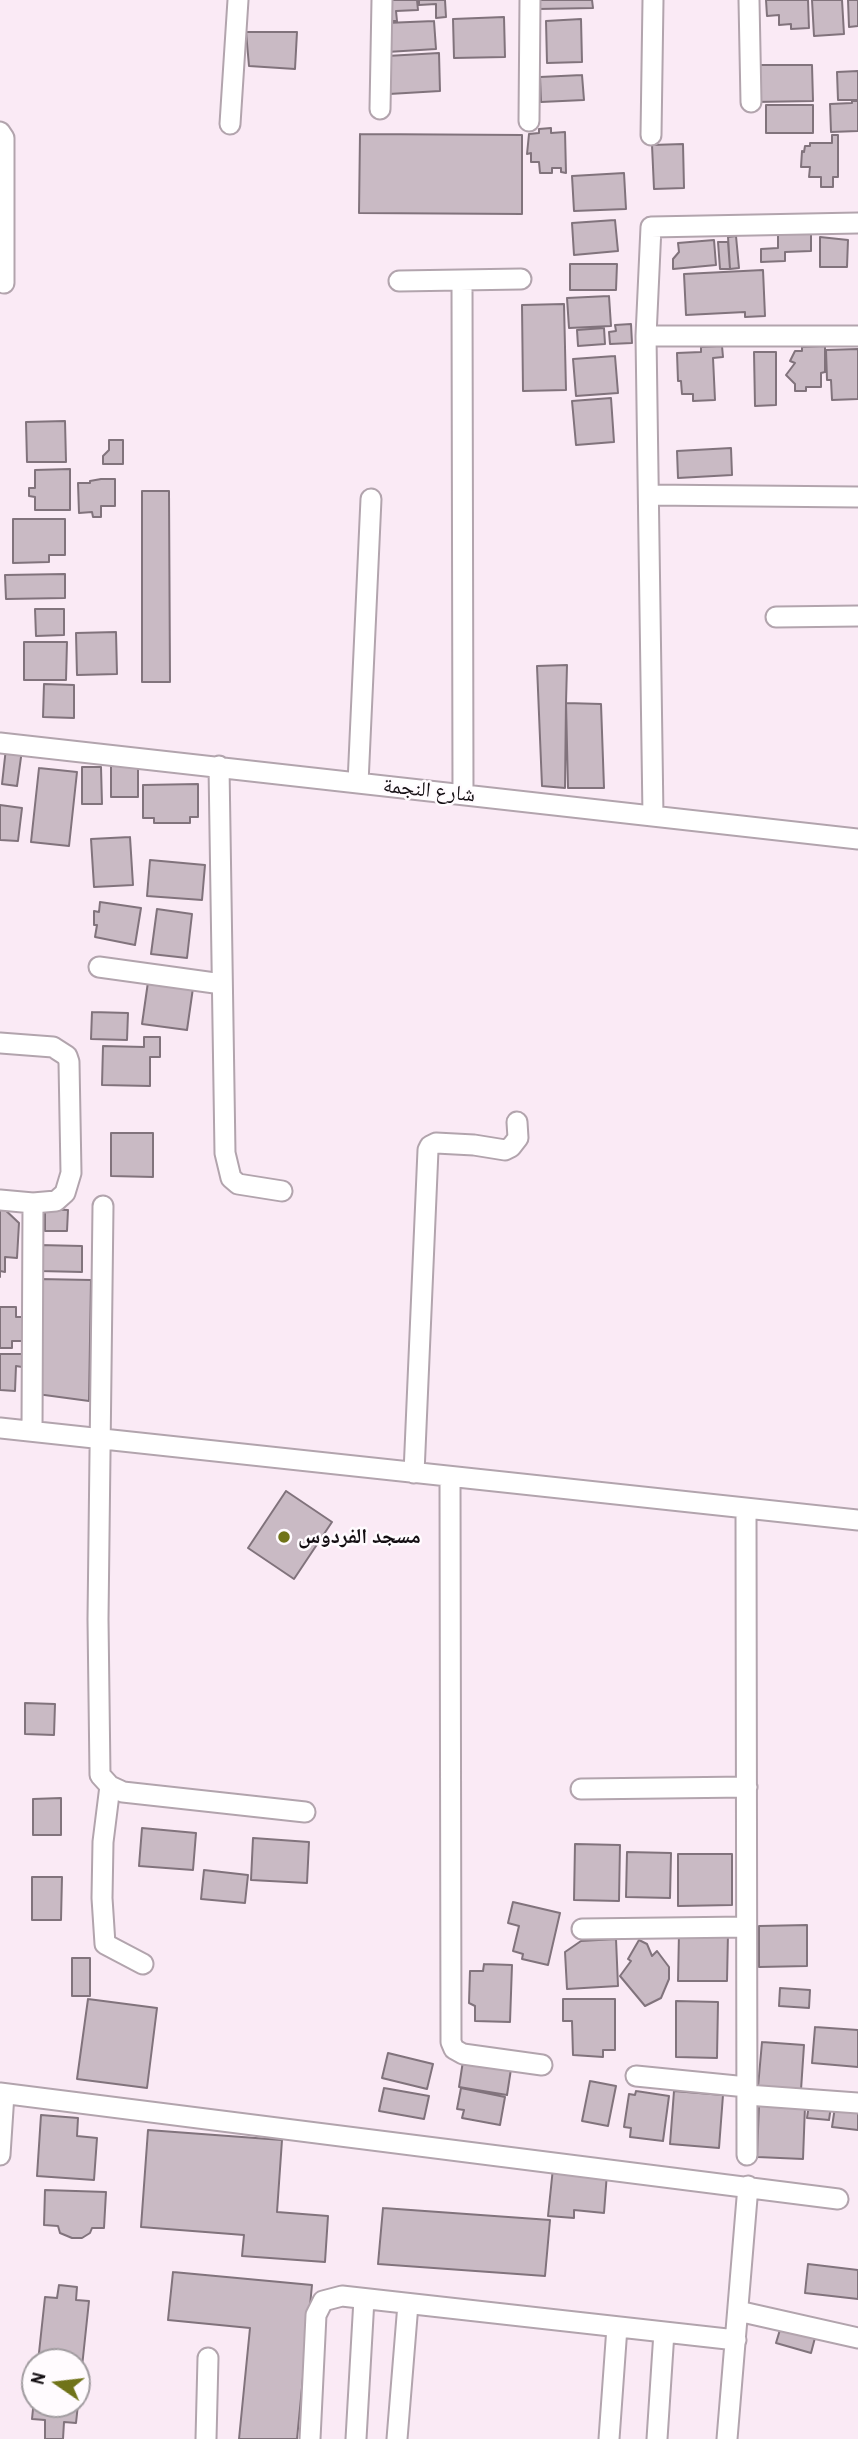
<!DOCTYPE html>
<meta charset="utf-8">
<style>
body{margin:0}
#map{position:relative;width:858px;height:2439px;overflow:hidden;background:#faeaf5;font-family:"Archivo Narrow",sans-serif}
canvas{display:block}
.north{position:absolute;left:21px;top:2348px;width:70px;height:70px;box-sizing:border-box;background:#fffbfe;border:2px solid #a19ca0;border-radius:50%;rotate:284deg;font-size:19px;font-weight:700;line-height:28px;text-align:center;color:#130e12}
.north::after{content:'';display:block;margin:auto;width:24px;height:32px;background:#707319;clip-path:polygon(50% 0,100% 100%,50% 72%,0 100%)}
</style>
<div id="map">
<canvas width="858" height="2439"></canvas>
<div class="north">N</div>
</div>
<script>
const ctx = document.querySelector('canvas').getContext('2d');
ctx.lineJoin = 'round';
function fillPath(path, color) { ctx.fillStyle = color; ctx.fill(path, 'evenodd'); }
const shape = rows => new Path2D(rows.map(r => 'M' + r).join(''));
function trace(path, color, width, dash) { ctx.strokeStyle = color; ctx.lineWidth = width; ctx.lineCap = dash ? 'butt' : 'round'; ctx.setLineDash(dash || []); ctx.stroke(path); }
function write(font, color, halo, rows, align = 'center') {
  ctx.font = font + ' "Archivo Narrow","Noto Naskh Arabic",sans-serif'; ctx.lineWidth = 5; ctx.setLineDash([]); ctx.textBaseline = 'middle'; ctx.strokeStyle = halo; ctx.fillStyle = color; for (const [text, x, y, turn = 0] of rows) {
    ctx.save(); ctx.translate(x, y); ctx.rotate((+turn || 0) * Math.PI / 180); ctx.textAlign = isNaN(turn) ? turn : align; if (halo) ctx.strokeText(text, 0, 0); ctx.fillText(text, 0, 0); ctx.restore();
  }
}
const building = shape([
 [384,0,417,0,418,10,396,11,397,21,385,21,384,0],
 [419,0,445,0,446,17,436,18,436,4,419,5,419,0],
 [538,0,592,0,593,8,538,9,538,0],
 [766,0,808,0,809,28,791,29,791,24,779,25,779,15,767,16,766,0],
 [812,0,842,0,844,34,814,36,812,0],
 [848,0,858,0,858,26,849,27,848,0],
 [504,17,505,57,454,58,453,19,504,17],
 [581,19,582,62,547,63,546,21,581,19],
 [434,21,436,49,387,52,386,23,434,21],
 [246,32,297,32,295,69,249,66,246,32],
 [439,53,440,91,389,94,387,56,439,53],
 [755,65,812,65,813,101,755,102,755,65],
 [858,71,858,100,838,100,837,72,858,71],
 [582,75,584,100,541,102,540,77,582,75],
 [852,101,858,101,858,131,831,132,830,104,852,103,852,101],
 [766,105,813,105,813,133,766,133,766,105],
 [551,128,551,133,565,132,566,173,561,172,561,168,552,168,552,173,540,173,539,162,531,162,531,153,527,154,529,134,539,133,539,129,551,128],
 [360,134,522,135,522,214,359,213,360,134],
 [832,135,838,135,838,177,833,177,833,187,821,187,821,177,809,177,810,167,801,167,802,151,804,152,805,146,810,146,810,143,832,143,832,135],
 [683,144,684,188,654,189,652,145,683,144],
 [624,173,626,209,574,211,572,176,624,173],
 [615,220,618,251,574,255,572,223,615,220],
 [811,227,811,251,785,252,785,261,761,262,761,249,778,248,778,228,811,227],
 [736,236,739,268,730,269,728,237,736,236],
 [820,237,848,240,847,267,820,267,820,237],
 [714,240,716,265,673,269,673,259,679,252,678,243,714,240],
 [718,242,728,242,730,269,720,269,718,242],
 [570,264,617,264,616,290,570,290,570,264],
 [763,270,765,316,745,317,745,312,686,315,684,274,763,270],
 [609,296,611,326,569,328,567,298,609,296],
 [564,304,566,390,523,391,522,305,564,304],
 [631,324,632,343,610,344,609,332,616,331,615,325,631,324],
 [604,328,605,344,578,346,577,330,604,328],
 [722,346,723,357,713,358,715,400,693,401,693,394,682,394,681,381,678,381,677,353,701,352,701,347,722,346],
 [825,346,825,372,821,373,821,387,806,387,806,391,795,391,795,384,786,375,795,363,790,361,795,351,802,351,802,347,825,346],
 [858,349,858,399,832,400,831,380,827,380,826,350,858,349],
 [754,352,776,352,776,405,755,406,754,352],
 [615,356,618,393,576,396,573,359,615,356],
 [611,398,614,442,576,445,572,401,611,398],
 [65,421,66,462,27,462,26,422,65,421],
 [109,440,123,440,123,464,103,464,103,456,109,450,109,440],
 [731,448,732,475,678,478,677,451,731,448],
 [70,469,70,510,35,510,35,497,29,496,29,488,35,488,35,470,70,469],
 [101,479,115,479,115,506,101,506,101,517,93,517,92,512,79,513,78,483,90,483,90,481,101,479],
 [142,491,169,491,170,682,142,682,142,491],
 [13,519,65,519,65,555,49,555,49,562,13,563,13,519],
 [65,574,65,598,6,599,5,575,65,574],
 [35,609,64,609,64,635,36,636,35,609],
 [116,632,117,674,77,675,76,633,116,632],
 [24,642,67,642,66,680,24,680,24,642],
 [567,665,566,703,565,788,542,786,537,666,567,665],
 [44,684,74,685,74,718,43,717,44,684],
 [566,703,601,704,604,788,568,788,566,703],
 [6,748,22,750,17,786,2,784,6,748],
 [111,766,138,766,138,797,111,797,111,766],
 [82,767,101,767,102,804,82,804,82,767],
 [39,768,77,772,69,846,31,842,39,768],
 [198,784,198,817,190,817,190,823,154,823,154,818,143,818,143,785,198,784],
 [0,805,22,808,18,841,0,840,0,805],
 [130,837,133,885,94,887,91,839,130,837],
 [150,860,205,865,202,900,147,896,150,860],
 [100,902,141,908,135,945,95,937,97,925,94,925,94,911,99,912,100,902],
 [157,909,192,914,187,958,151,954,157,909],
 [148,982,193,988,187,1030,142,1024,148,982],
 [92,1012,128,1013,127,1040,91,1039,92,1012],
 [144,1037,160,1037,160,1057,150,1057,150,1086,102,1085,103,1046,144,1047,144,1037],
 [111,1133,153,1133,153,1177,111,1176,111,1133],
 [0,1205,19,1223,17,1258,5,1257,5,1272,0,1271,0,1277,0,1205],
 [45,1209,68,1210,67,1231,45,1231,45,1209],
 [39,1245,82,1246,82,1272,39,1271,39,1245],
 [39,1279,91,1280,89,1401,37,1394,39,1279],
 [0,1307,16,1307,16,1317,24,1317,24,1341,12,1341,12,1348,0,1348,0,1307],
 [0,1354,22,1354,22,1367,16,1366,15,1391,0,1390,0,1354],
 [286,1491,332,1522,294,1579,248,1548,286,1491],
 [25,1703,55,1704,54,1735,25,1734,25,1703],
 [61,1798,61,1835,33,1835,33,1799,61,1798],
 [142,1828,196,1833,193,1870,139,1866,142,1828],
 [253,1838,309,1842,307,1883,251,1880,253,1838],
 [575,1844,620,1845,619,1901,574,1900,575,1844],
 [627,1852,671,1853,670,1898,626,1897,627,1852],
 [678,1854,732,1854,732,1905,678,1906,678,1854],
 [204,1870,248,1875,245,1903,201,1899,204,1870],
 [32,1877,62,1877,61,1920,32,1920,32,1877],
 [513,1902,560,1913,548,1965,522,1959,523,1954,513,1951,519,1926,508,1923,513,1902],
 [807,1925,807,1966,759,1967,759,1926,807,1925],
 [679,1933,728,1933,727,1981,678,1981,679,1933],
 [616,1939,618,1986,567,1989,565,1952,581,1941,616,1939],
 [639,1940,647,1944,652,1956,657,1951,669,1967,669,1979,661,1998,645,2006,620,1976,631,1961,628,1959,639,1940],
 [72,1958,90,1958,90,1996,72,1996,72,1958],
 [484,1964,512,1965,510,2022,475,2021,475,2006,469,2003,470,1971,483,1971,484,1964],
 [780,1988,810,1990,809,2008,779,2006,780,1988],
 [88,1999,157,2008,147,2088,77,2079,88,1999],
 [563,1999,615,1999,615,2050,603,2050,603,2057,573,2055,572,2021,563,2021,563,1999],
 [676,2001,718,2002,717,2058,676,2057,676,2001],
 [815,2027,858,2030,858,2067,812,2063,815,2027],
 [762,2042,804,2045,801,2090,758,2087,762,2042],
 [388,2053,433,2064,427,2089,382,2078,388,2053],
 [463,2061,511,2069,507,2095,459,2087,463,2061],
 [590,2081,616,2086,608,2126,582,2121,590,2081],
 [384,2088,429,2096,424,2119,379,2111,384,2088],
 [461,2088,505,2097,500,2125,462,2118,464,2110,457,2109,461,2088],
 [636,2091,669,2096,663,2141,630,2137,631,2128,624,2127,629,2094,635,2095,636,2091],
 [674,2091,723,2095,719,2148,670,2144,674,2091],
 [809,2104,831,2106,829,2120,807,2118,809,2104],
 [759,2105,805,2106,803,2159,757,2157,759,2105],
 [835,2107,858,2110,858,2130,832,2127,835,2107],
 [41,2115,78,2118,77,2136,97,2138,94,2180,37,2176,41,2115],
 [148,2130,282,2140,277,2212,328,2216,325,2262,242,2256,244,2235,141,2227,148,2130],
 [553,2168,607,2173,604,2213,574,2210,574,2218,548,2216,553,2168],
 [45,2190,106,2192,104,2228,92,2228,90,2233,82,2238,72,2238,60,2233,58,2226,44,2225,45,2190],
 [383,2208,550,2220,545,2276,378,2264,383,2208],
 [808,2264,858,2270,858,2299,805,2293,808,2264],
 [173,2272,312,2285,297,2439,239,2439,250,2328,168,2320,173,2272],
 [59,2285,77,2287,76,2300,89,2301,76,2423,64,2422,63,2439,45,2439,45,2420,32,2419,35,2389,35,2404,77,2404,77,2362,38,2362,45,2297,57,2298,59,2285],
 [782,2323,816,2334,811,2353,776,2343,782,2323]
]);
fillPath(building, '#c9bac4');
trace(building, '#81737c', 2);
const minor = shape([
 [749,0,751,102],
 [380,109,382,0],
 [529,121,530,0],
 [230,124,238,0],
 [0,132,4,138,4,283],
 [651,135,653,0],
 [462,280,463,794],
 [399,281,521,279],
 [646,336,858,336],
 [649,495,858,497],
 [776,617,858,616],
 [0,743,858,839],
 [219,766,225,1153,231,1178,238,1184,282,1191],
 [358,783,371,499],
 [653,816,646,336,651,227,858,223],
 [99,967,222,984],
 [0,1043,53,1047,67,1056,69,1062,71,1173,65,1193,56,1201,33,1203,0,1200],
 [103,1206,98,1619,100,1775,110,1786,123,1792,305,1812],
 [0,1428,858,1520],
 [32,1431,33,1203],
 [414,1473,428,1150,430,1146,436,1143,474,1145,505,1150,511,1147,518,1138,517,1122],
 [450,1478,451,2042,454,2049,463,2054,542,2065],
 [746,1509,747,2155],
 [110,1786,103,1842,102,1898,105,1944,143,1964],
 [581,1789,747,1787],
 [582,1929,746,1927],
 [636,2076,747,2087],
 [0,2093,838,2199],
 [747,2095,858,2103],
 [0,2155,4,2094],
 [738,2311,858,2338],
 [206,2439,208,2358],
 [310,2439,316,2315,323,2301,342,2296,736,2340],
 [356,2439,364,2299],
 [397,2439,408,2304],
 [609,2439,617,2327],
 [657,2439,664,2332],
 [727,2439,748,2186]
]);
trace(minor, '#b2a4ad', 23);
trace(minor, '#fff', 19);
for (const [x, y, r, color] of [
 [284,1537,7,"#707319"]
]) { const dot = new Path2D(); dot.arc(x, y, r, 0, 2 * Math.PI); ctx.fillStyle = color; ctx.fill(dot); trace(dot, '#fffbfe', 2.5); }
write('21px', '#130e12', '#fffbfe', [
 ["شارع النجمة",429,791,6]
]);
write('bold 21px', '#130e12', '#fffbfe', [
 ["مسجد الفردوس",298,1537]
], 'left');
</script>
